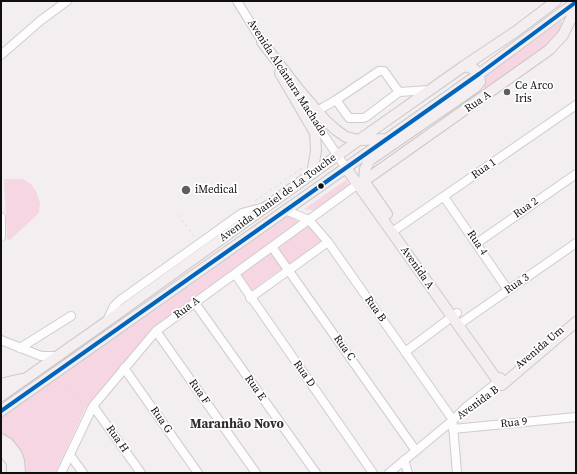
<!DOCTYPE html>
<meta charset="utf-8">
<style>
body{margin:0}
#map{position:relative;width:577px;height:474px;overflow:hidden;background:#f3eff1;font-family:"Source Serif 4",serif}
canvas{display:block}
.frame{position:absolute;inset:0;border:2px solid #100e0e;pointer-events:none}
</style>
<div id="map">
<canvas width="577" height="474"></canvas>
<div class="frame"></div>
</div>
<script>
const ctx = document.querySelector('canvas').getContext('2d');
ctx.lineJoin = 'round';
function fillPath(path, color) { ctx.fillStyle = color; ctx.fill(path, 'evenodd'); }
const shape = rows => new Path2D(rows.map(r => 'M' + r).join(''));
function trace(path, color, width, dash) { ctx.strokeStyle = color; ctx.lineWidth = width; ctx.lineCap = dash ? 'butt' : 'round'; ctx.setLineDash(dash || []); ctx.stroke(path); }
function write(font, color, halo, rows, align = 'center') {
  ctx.font = font + ' "Source Serif 4",serif'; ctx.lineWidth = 3.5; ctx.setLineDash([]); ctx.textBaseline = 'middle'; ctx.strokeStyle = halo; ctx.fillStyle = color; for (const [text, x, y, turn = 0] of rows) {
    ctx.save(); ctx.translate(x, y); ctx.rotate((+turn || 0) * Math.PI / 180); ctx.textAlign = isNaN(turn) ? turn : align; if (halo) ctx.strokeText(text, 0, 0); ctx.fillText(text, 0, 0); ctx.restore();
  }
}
fillPath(shape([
 [561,21,564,24,562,35,484,90,485,76],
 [4,179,22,179,26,181,31,184,36,191,40,203,39,213,10,240,7,239],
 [346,180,351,187,317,211,304,209],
 [288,216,292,216,297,219,297,223,152,330,86,407,55,473,24,473,1,436,1,415,142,319],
 [310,224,323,241,290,265,278,247],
 [271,250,284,267,251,291,239,274]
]), '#f6d6e2');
const minor = shape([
 [237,1,265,46],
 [1,55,40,21,67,1],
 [399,92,384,71,379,71,336,100,349,118,363,118,366,117,399,92,430,90],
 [304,106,346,168],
 [317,111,336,100],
 [444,197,508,290],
 [285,210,309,220,328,242,453,420],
 [1,217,1,237],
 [392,232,576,105],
 [477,243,576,174],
 [272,247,416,451],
 [235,274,373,473],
 [250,298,328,242],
 [195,303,316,473],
 [107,321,114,306,119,301,242,213,264,207],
 [458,325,576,243],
 [156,331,256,473],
 [1,340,41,356,58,356],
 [20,348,71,316],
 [405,352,457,313],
 [124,368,198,473],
 [93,406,141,473],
 [453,425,457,473],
 [453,429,576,417],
 [70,455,83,473],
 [404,460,408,473],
 [61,473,93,406,156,331,358,184],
 [389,473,453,420,465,408,498,382]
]);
const major = shape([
 [262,42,300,91,325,120,336,130,346,137,359,140,386,139],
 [280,73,315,133,316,151,312,174],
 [346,168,498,381],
 [364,181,549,50,563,35,576,8],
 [364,181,387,214],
 [364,181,365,169,370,160,476,87,480,82,479,74,474,69,464,66],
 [500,378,498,382,502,385,576,322],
 [1,384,21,379],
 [1,396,106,322,359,140,464,66,515,32,556,1],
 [1,411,479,74,576,2],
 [1,439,8,443,16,453,19,461,20,473],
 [1,449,10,460,12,464,12,473]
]);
trace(minor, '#cfcccd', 10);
trace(major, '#cbc9ca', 12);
trace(shape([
 [255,201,305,166],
 [178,215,195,238],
 [59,380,85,406]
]), '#dddbdc', 1, [3, 3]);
trace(minor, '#fdfdfd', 8);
trace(major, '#f5eef1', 10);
trace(shape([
 [1,411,479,74,576,2]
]), '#0065bd', 4);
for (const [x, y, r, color] of [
 [507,92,4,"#5f5d5d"],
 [321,186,3.5,"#100e0e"],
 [186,190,5,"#5f5d5d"]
]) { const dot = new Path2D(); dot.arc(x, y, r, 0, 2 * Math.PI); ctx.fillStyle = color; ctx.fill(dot); trace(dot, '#fff', 1.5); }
write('11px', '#100e0e', '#fff', [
 ["Avenida Alcântara Machado",287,78,57],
 ["Rua A",478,102,-35],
 ["Rua 1",484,169,-35],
 ["Avenida Daniel de La Touche",278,198,-36],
 ["Rua 2",526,208,-35],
 ["Rua 4",477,243,56],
 ["Avenida A",417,268,55],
 ["Rua 3",517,284,-35],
 ["Rua A",187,308,-36],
 ["Rua B",375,309,55],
 ["Rua C",344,348,55],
 ["Avenida Um",540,348,-40],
 ["Rua D",304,374,55],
 ["Rua E",255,388,55],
 ["Rua F",199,392,55],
 ["Avenida B",478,403,-36],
 ["Rua G",161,420,55],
 ["Rua 9",514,423,-6],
 ["Rua H",117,439,55]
]);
write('11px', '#100e0e', '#fff', [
 ["Ce Arco",515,86],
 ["Iris",515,99],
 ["iMedical",195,190]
], 'left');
write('bold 13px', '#312c2e', '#fff', [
 ["Maranhão Novo",237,425]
]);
</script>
